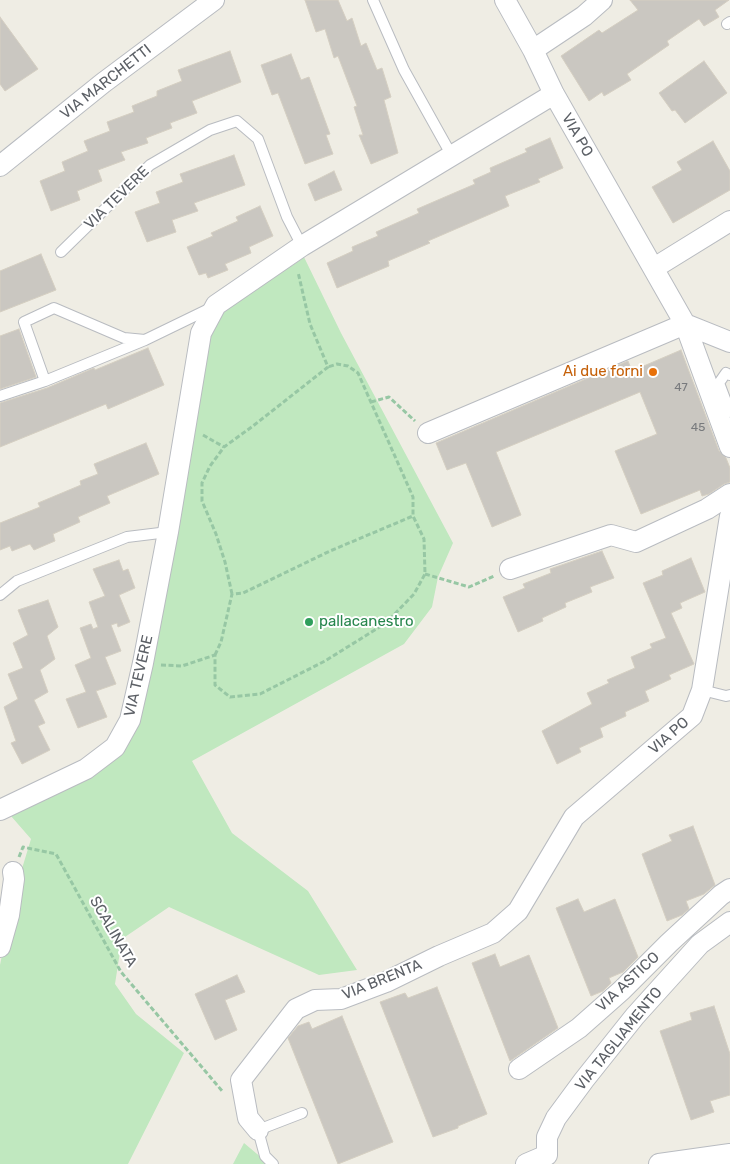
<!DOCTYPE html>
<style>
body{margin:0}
canvas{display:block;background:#efede4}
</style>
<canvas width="730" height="1164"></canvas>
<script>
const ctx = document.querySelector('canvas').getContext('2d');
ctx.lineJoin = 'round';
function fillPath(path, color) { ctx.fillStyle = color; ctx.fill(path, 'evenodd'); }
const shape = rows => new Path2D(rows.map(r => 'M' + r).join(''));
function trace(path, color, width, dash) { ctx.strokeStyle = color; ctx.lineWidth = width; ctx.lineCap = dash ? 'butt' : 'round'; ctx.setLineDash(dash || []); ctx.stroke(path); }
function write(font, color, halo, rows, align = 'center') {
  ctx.font = font + ' Rubik,sans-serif'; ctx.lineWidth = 4; ctx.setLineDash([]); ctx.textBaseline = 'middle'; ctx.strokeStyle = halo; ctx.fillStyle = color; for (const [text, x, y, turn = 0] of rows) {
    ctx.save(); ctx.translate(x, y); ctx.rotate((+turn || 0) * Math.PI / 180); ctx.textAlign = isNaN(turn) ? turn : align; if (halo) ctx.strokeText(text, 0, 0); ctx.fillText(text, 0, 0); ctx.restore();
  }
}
fillPath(shape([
 [303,255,341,333,453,543,438,577,432,607,404,644,192,761,232,833,308,891,357,970,319,975,169,907,122,939,115,984,136,1014,184,1053,128,1164,0,1164,0,965,14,895,31,839,4,808,92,761,122,725,181,461,196,329,299,261],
 [244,1143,269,1164,233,1164]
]), '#c0e8bf');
const building = shape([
 [305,0,338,0,347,21,352,18,361,46,366,43,377,70,382,68,391,97,384,100,398,153,371,164,359,135,363,135,354,107,357,106,338,56,334,58,325,29,316,32,305,0],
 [630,0,729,0,715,10,719,17,704,26,699,19,667,41,669,45,627,74,631,80,604,96,602,92,589,101,561,56,599,30,602,33,638,10,630,0],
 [0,17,38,69,5,91,0,84,0,17],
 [230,51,241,82,192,101,197,113,170,123,172,128,146,138,148,143,121,152,125,160,98,170,102,181,77,191,80,200,51,211,40,181,65,171,62,162,88,151,84,141,110,131,107,122,134,112,132,106,157,96,157,91,182,81,178,70,230,51],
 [291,54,301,80,309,77,330,134,326,135,333,154,305,164,278,93,272,95,261,65,291,54],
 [704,61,727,93,685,123,675,110,672,111,659,93,704,61],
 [550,138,563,168,538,179,540,182,505,196,509,206,428,241,430,243,388,261,389,266,337,288,327,263,353,251,352,247,378,236,376,232,419,213,417,209,475,184,473,180,491,172,490,168,527,152,525,149,550,138],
 [713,141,730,171,730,190,673,223,652,187,682,170,677,162,713,141],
 [234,155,245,185,194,203,198,211,172,220,176,232,147,242,135,212,160,203,156,192,183,182,180,174,234,155],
 [334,171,342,190,315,201,308,184,334,171],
 [260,206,273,236,249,247,251,253,225,264,228,270,208,278,206,273,199,275,187,247,213,236,211,233,238,221,236,217,260,206],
 [41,254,56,290,0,312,0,271,41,254],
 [19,329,36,377,0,389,0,336,19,329],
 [148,348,164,385,108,409,106,404,0,447,0,403,47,388,94,368,95,370,148,348],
 [681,350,719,451,726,458,730,468,730,482,724,484,709,494,702,496,700,490,641,514,615,451,657,434,640,392,496,452,521,515,492,527,466,463,447,470,436,443,628,361,632,371,681,350],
 [146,443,159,474,107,496,110,503,78,517,80,522,53,534,55,541,34,550,30,544,12,551,10,546,0,550,0,523,40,507,38,503,81,485,80,481,98,474,94,464,146,443],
 [602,551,614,578,590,587,592,592,565,603,566,607,542,618,543,621,518,632,503,597,525,588,523,584,551,573,550,569,602,551],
 [691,558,705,592,680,603,682,608,671,613,694,664,669,675,671,679,645,691,649,701,625,712,626,716,600,728,603,737,579,748,581,752,557,764,542,731,592,704,587,693,609,683,607,680,635,668,631,657,652,648,650,644,666,638,643,583,663,575,662,571,691,558],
 [119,560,123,571,128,569,135,588,119,595,130,622,118,627,117,623,111,625,121,651,105,657,116,684,96,691,107,717,78,728,66,699,86,692,75,665,91,658,80,628,91,624,93,629,98,627,89,602,105,596,93,569,119,560],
 [48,600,58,627,47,636,55,659,40,670,48,692,34,700,45,723,38,726,50,750,22,764,11,743,16,741,4,707,18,699,8,674,23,668,13,643,28,635,18,610,48,600],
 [693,826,715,885,704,894,686,901,689,909,682,915,667,921,642,854,672,841,669,835,693,826],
 [578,899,584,912,615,899,638,957,623,972,609,978,611,983,603,991,591,996,556,908,578,899],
 [495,954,500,967,529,955,558,1028,510,1061,472,963,495,954],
 [237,975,245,992,225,1000,237,1030,215,1040,195,994,237,975],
 [437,987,487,1114,458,1126,458,1128,433,1137,380,1002,405,993,408,998,437,987],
 [714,1006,730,1054,730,1095,710,1101,714,1112,691,1120,660,1031,692,1020,690,1013,714,1006],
 [342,1016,393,1142,338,1164,288,1038,298,1026,309,1022,312,1029,342,1016]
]);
fillPath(building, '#cac7c1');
trace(building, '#d5cfc2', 1);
const lane = shape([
 [373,0,404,70,452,156],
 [727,24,730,22],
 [61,252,150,165,210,130,237,121,258,139,287,217,302,246],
 [145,340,45,381,24,322,54,308,124,338,145,340,213,307],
 [730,375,726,373,719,383,730,412],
 [0,396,45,381],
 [0,595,17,581,127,537,168,532],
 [702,690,726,696,730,695],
 [273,1164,265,1156,258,1130,302,1113]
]);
const street = shape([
 [505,0,533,50,554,94,685,324,730,342],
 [533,50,584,16,602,0],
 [0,166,103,83,214,0],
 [654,268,730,221],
 [428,433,685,324,730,447],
 [510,569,611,535,636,542,707,509,730,494],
 [0,810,86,769,115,747,130,720,143,663,168,532,201,333,216,305,302,246,554,94],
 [0,947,9,915,14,879,13,872],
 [519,1069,579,1028,622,990,669,943,721,895,730,889],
 [258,1130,248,1118,241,1080,296,1009,315,1000,341,999,386,982,439,956,493,933,518,911,574,817,692,716,702,690,730,516],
 [547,1155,547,1137,556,1118,584,1080,635,1016,700,944,730,922],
 [526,1164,547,1155],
 [659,1164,730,1154]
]);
trace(lane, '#b9bcc1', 12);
trace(street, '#b9bcc1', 22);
trace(shape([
 [371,402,389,397,415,421],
 [203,435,224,447],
 [425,574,469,587,494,576],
 [232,594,225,562,216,534,202,501,202,483,210,466,224,447,253,426,328,367,310,324,298,272],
 [215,655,221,642,232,594,243,593,330,551,413,516],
 [161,665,182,666,215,655,215,685,230,697,260,694,325,661,386,623,414,594,425,574,424,539,413,516,413,497,358,373,348,366,337,364,328,367],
 [19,857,23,847,56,854,121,972,223,1092]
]), '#97c7a4', 3, [5, 2.5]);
trace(lane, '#fff', 10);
trace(street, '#fff', 20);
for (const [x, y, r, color] of [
 [653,372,5,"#e8710a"],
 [309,622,5,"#2e9e5b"]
]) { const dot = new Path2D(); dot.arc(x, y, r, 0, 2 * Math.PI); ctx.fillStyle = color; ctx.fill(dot); trace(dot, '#fff', 2); }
write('12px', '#787a7d', null, [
 ["47",681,388],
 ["45",698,428]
]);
write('15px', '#5c6066', '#fff', [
 ["VIA MARCHETTI",106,82,-38],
 ["VIA PO",577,135,60],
 ["VIA TEVERE",117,198,-44],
 ["VIA TEVERE",139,676,-77],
 ["VIA PO",669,736,-41],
 ["SCALINATA",113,932,60],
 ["VIA BRENTA",382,980,-22],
 ["VIA ASTICO",628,982,-43],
 ["VIA TAGLIAMENTO",619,1039,-51]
]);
write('15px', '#c56008', '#fff', [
 ["Ai due forni",643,372]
], 'right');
write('15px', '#27864d', '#fff', [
 ["pallacanestro",319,622]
], 'left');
</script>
